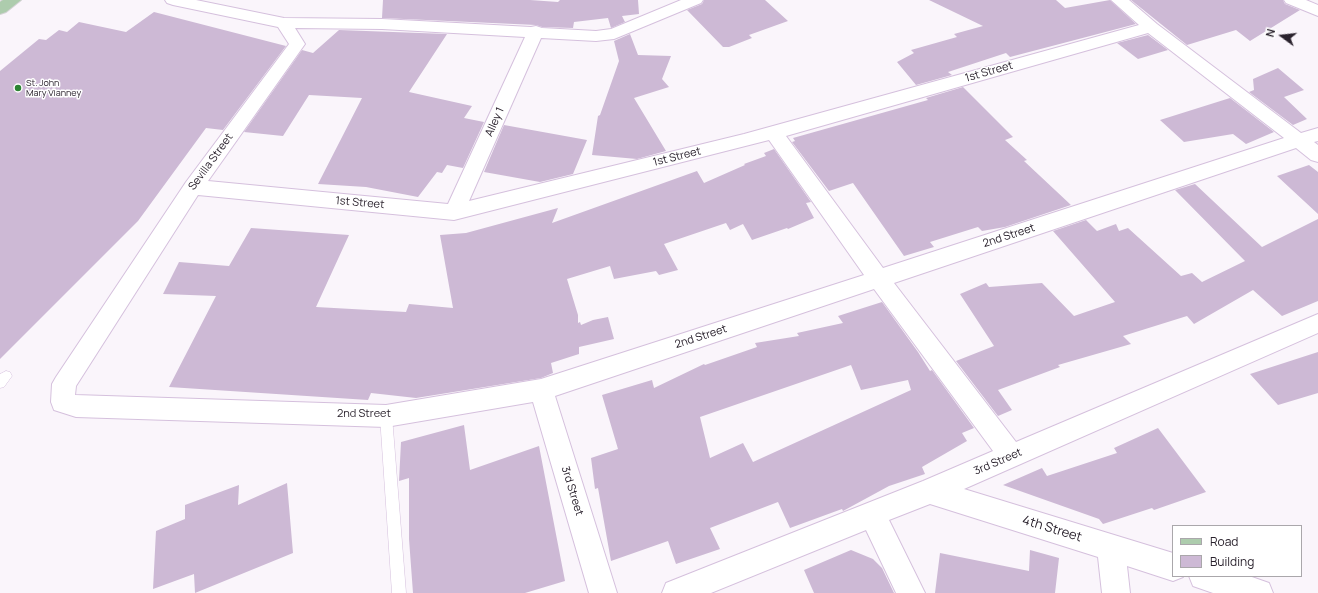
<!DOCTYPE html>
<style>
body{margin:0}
#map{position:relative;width:1318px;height:593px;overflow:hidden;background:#faf5fb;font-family:Manrope,sans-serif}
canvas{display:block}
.legend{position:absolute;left:1172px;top:525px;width:130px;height:52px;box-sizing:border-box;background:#fff;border:1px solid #aaa7ab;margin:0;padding:5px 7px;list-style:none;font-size:12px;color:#2a222d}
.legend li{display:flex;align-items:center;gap:8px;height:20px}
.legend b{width:20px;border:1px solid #aaa7ab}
.north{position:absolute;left:1262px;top:16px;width:40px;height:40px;-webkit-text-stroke:3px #fff;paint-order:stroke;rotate:285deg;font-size:11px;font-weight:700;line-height:16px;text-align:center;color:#2a222d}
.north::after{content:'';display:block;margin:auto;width:14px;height:18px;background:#2a222d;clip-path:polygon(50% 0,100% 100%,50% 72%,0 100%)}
</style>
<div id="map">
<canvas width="1318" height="593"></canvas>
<ul class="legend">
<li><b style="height:5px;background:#adccad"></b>Road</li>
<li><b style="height:11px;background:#cdb9d5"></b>Building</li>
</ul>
<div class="north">N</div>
</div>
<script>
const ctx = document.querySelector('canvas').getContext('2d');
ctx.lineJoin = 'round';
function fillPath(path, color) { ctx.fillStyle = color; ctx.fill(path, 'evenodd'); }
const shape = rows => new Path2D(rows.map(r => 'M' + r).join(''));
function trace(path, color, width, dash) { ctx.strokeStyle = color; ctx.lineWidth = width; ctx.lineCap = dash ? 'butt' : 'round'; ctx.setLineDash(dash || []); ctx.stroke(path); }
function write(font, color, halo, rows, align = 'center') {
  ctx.font = font + ' Manrope,sans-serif'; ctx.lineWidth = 3; ctx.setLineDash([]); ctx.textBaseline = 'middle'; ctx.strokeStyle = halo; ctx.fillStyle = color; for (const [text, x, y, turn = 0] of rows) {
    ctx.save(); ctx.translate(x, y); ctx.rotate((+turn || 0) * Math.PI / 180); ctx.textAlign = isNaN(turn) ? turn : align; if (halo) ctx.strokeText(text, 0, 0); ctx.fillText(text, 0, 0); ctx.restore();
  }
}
fillPath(shape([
 [383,0,530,0,558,2,560,0,638,0,639,14,622,16,625,22,611,28,608,18,574,22,573,28,542,27,536,25,382,18],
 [704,0,765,0,788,21,749,35,752,38,729,47,723,47,687,10,702,4],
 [929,0,1056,0,1065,8,1110,0,1136,24,1010,57,1006,53,948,72,952,75,916,85,897,62,914,53,911,50,957,37,954,34,983,26],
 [1131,0,1283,0,1285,4,1300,10,1250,41,1236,30,1187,45],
 [154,12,286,46,223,130,206,128,138,221,0,359,0,71,39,39,46,40,59,30,67,32,79,22,126,32],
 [339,30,447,34,409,92,472,106,464,118,484,122,463,168,447,165,442,173,437,172,418,197,366,187,318,184,362,98,309,95,283,136,244,132,302,50,313,53],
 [630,34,638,55,671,56,662,79,669,87,634,98,666,151,637,159,592,155,598,116,600,115,619,61,614,41],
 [1148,35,1168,50,1138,59,1117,43],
 [1278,68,1304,90,1284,97,1307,119,1293,125,1249,92,1254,90,1253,79],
 [963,87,1013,137,1005,140,1027,160,1024,161,1071,205,1005,227,982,231,978,227,930,242,934,247,904,256,853,183,829,191,792,142,795,141,793,138,928,100,926,98],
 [1230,98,1274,132,1246,144,1233,134,1184,142,1160,120],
 [504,125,587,140,573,174,540,182,484,172],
 [774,149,811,202,806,203,814,218,788,229,787,228,752,240,743,224,730,230,726,223,664,244,678,270,659,275,656,271,614,279,610,266,567,279,578,315,578,323,580,322,581,325,593,320,608,317,614,339,579,347,579,354,551,363,553,373,541,378,416,398,371,393,368,400,169,387,216,296,163,294,179,262,229,266,251,228,349,235,316,307,406,312,409,304,453,308,440,235,466,233,558,208,552,223,697,171,704,183,745,165,744,164,766,156,764,153],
 [1309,165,1318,172,1318,214,1277,176],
 [1195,184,1262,247,1318,219,1318,301,1282,316,1253,290,1194,324,1187,316,1123,336,1131,344,1058,365,1060,367,998,390,1012,410,998,416,956,361,994,346,960,294,986,283,989,287,1042,283,1074,316,1115,302,1053,231,1086,220,1097,231,1116,224,1119,231,1128,228,1181,276,1192,273,1202,282,1245,261,1175,190],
 [882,302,918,352,930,371,932,370,974,428,962,433,967,441,922,467,925,474,889,486,843,511,842,509,790,528,778,502,710,528,720,549,676,564,668,541,611,561,598,488,595,489,591,458,618,449,602,395,652,380,654,388,704,364,705,365,757,347,755,343,799,336,797,333,843,323,838,316],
 [851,365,861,390,908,380,911,390,753,462,743,443,710,458,700,417],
 [1318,352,1318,393,1278,405,1250,374],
 [464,425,470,470,539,446,565,581,525,593,413,593,409,539,409,478,399,481,401,442],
 [1158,428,1206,492,1154,510,1152,508,1103,524,1099,519,1003,485,1042,468,1047,476,1117,453,1114,448],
 [287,483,293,553,195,593,194,574,153,589,156,531,185,519,185,505,239,485,238,505],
 [851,550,873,559,882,568,894,593,814,593,804,570],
 [1030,550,1059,558,1055,593,935,593,940,553,1029,571]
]), '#cdb9d5');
const service = shape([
 [6,371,10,372,12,376,4,387,0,388,0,374,6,371],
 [386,410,390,412,392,416,406,593,392,593,380,416,382,412,386,410]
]);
const minor = shape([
 [165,0,196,0,284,18,382,19,531,27,536,26,542,28,596,31,611,29,681,0,703,0,701,3,614,39,596,41,541,38,469,201,744,134,1139,25,1111,0,1129,0,1157,24,1301,133,1318,128,1318,141,1314,142,1318,145,1318,162,1311,160,1296,148,894,283,1016,442,1318,314,1318,333,964,489,1173,553,1173,576,1183,577,1173,581,1127,566,1130,593,1102,593,1098,557,930,504,889,520,925,593,896,593,866,530,711,593,662,593,666,583,923,481,993,451,874,289,555,396,617,593,589,593,533,402,386,427,76,417,54,410,51,402,52,384,56,377,186,182,289,44,278,27,173,5,167,3,165,0],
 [295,28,382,29,525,37,448,204,208,181,305,44,295,28],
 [1148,33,1284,138,883,268,786,136,1148,33],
 [769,140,864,275,541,379,386,405,75,395,76,386,198,195,454,220,769,140],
 [1284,0,1306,0,1318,5,1318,16,1286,3,1284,0],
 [1189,576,1249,576,1269,583,1273,593,1213,593,1193,586,1189,576]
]);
const primary = shape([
 [3,0,21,0,6,12,0,14,0,2,3,0]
]);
trace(service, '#d5c0dd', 1);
trace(minor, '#d5c0dd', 2);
trace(primary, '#d4d3d5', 2);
fillPath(service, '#fff');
fillPath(minor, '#fff');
fillPath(primary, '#adccad');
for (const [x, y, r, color] of [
 [18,88,4,"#2b8333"]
]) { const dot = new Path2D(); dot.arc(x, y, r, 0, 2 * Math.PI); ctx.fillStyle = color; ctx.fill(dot); trace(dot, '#fff', 1.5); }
write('9px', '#2a222d', '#fff', [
 ["St. John",26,83],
 ["Mary Vianney",26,93]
], 'left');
write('11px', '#2a222d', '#fff', [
 ["1st Street",989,72,-16],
 ["Alley 1",495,122,-66],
 ["1st Street",677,157,-14],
 ["Sevilla Street",211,162,-54],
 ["1st Street",360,203,5],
 ["2nd Street",1009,236,-18],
 ["2nd Street",701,337,-18],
 ["2nd Street",364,414],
 ["3rd Street",998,462,-23],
 ["3rd Street",572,491,73]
]);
write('13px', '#2a222d', '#fff', [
 ["4th Street",1052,529,17]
]);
</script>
